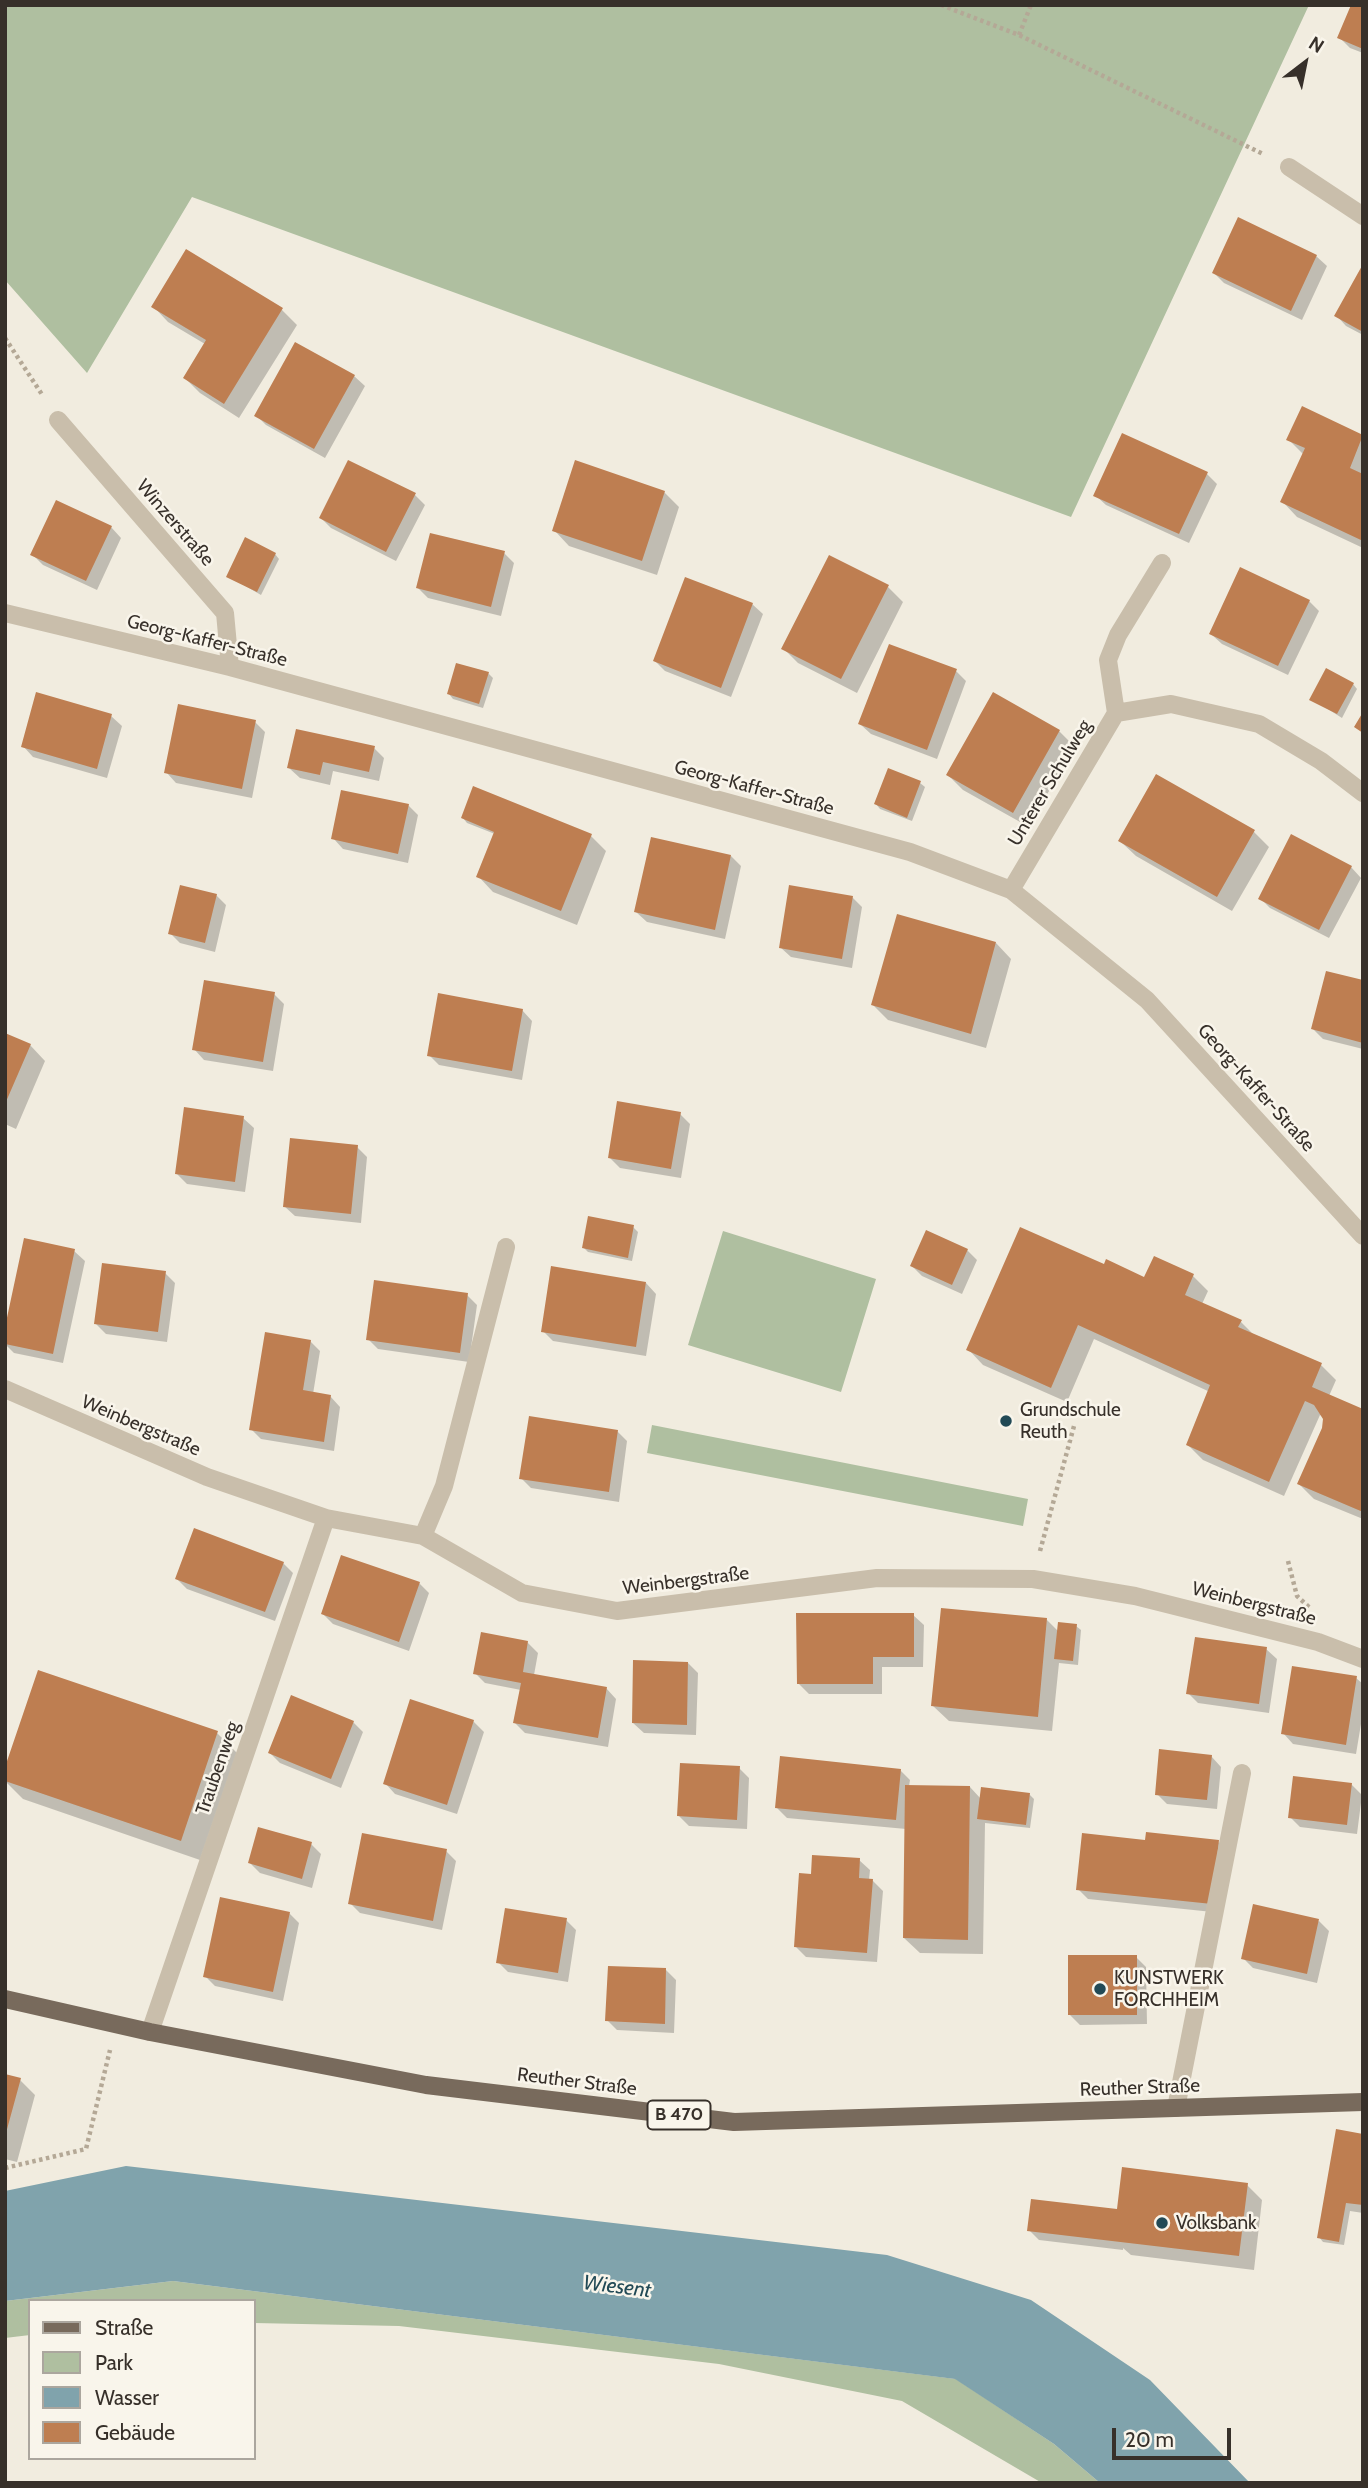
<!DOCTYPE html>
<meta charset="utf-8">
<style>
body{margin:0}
#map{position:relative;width:1368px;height:2488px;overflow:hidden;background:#f1ecdf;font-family:Cabin,sans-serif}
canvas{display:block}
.frame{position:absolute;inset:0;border:7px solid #37302a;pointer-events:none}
.legend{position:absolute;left:28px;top:2299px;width:228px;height:161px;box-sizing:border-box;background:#f9f5eb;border:2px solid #aba69e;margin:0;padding:9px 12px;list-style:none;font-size:21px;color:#37302a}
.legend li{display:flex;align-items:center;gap:14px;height:35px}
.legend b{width:35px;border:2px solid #aba69e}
.north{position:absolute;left:1270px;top:28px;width:70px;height:70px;-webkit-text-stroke:5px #f9f5eb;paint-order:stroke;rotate:32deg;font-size:19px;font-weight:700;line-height:28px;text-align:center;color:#37302a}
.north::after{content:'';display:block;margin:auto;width:24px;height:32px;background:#37302a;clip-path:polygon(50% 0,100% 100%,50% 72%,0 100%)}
.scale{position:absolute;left:1112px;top:2428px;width:119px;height:32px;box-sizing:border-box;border:4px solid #37302a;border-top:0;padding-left:9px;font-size:21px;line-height:24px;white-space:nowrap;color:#37302a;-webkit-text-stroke:5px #f9f5eb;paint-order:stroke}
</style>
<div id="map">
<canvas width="1368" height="2488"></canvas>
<div class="frame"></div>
<ul class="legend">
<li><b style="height:9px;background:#786a5c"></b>Straße</li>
<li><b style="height:19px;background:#afbfa0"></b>Park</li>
<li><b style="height:19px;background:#80a3ac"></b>Wasser</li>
<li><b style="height:19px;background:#be7e51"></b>Gebäude</li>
</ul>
<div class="north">N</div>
<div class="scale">20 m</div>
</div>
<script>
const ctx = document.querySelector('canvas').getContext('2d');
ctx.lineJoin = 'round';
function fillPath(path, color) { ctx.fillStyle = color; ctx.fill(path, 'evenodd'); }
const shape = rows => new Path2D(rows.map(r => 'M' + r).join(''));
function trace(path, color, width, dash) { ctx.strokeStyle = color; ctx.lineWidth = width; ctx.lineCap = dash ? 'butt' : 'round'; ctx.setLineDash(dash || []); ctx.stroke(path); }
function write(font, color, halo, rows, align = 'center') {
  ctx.font = font + ' Cabin,sans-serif'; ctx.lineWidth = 5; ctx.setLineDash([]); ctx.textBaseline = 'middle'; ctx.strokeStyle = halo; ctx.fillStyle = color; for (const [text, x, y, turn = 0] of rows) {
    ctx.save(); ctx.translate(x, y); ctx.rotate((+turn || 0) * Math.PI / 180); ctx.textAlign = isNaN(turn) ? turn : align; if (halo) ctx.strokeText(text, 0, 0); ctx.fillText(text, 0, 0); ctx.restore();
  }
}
fillPath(shape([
 [5,5,1309,5,1071,517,192,197,87,373,5,280],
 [723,1231,876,1279,841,1392,688,1345],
 [652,1425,1028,1499,1023,1526,647,1453],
 [173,2281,956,2379,1054,2444,1100,2483,1042,2483,902,2401,719,2364,399,2326,254,2323,254,2301,30,2301,30,2335,5,2338,5,2301]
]), '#afbfa0');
fillPath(shape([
 [126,2166,887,2255,1031,2300,1150,2380,1250,2483,1100,2483,1054,2444,955,2379,173,2281,5,2301,5,2191]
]), '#80a3ac');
fillPath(shape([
 [1363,5,1363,53,1350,48,1340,38],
 [1316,256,1327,266,1302,320,1224,283,1214,273],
 [1363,268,1363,335,1346,326,1336,315],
 [153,306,282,310,297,325,239,418,200,393,185,378,205,344,168,322],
 [296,344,354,376,365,386,325,458,266,425,256,415],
 [1302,408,1363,437,1363,548,1297,517,1282,501,1304,455,1288,439],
 [1207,474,1217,484,1189,543,1106,505,1095,495],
 [664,492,679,507,657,575,569,546,554,530],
 [415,495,425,505,396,561,331,528,321,518],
 [57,502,111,527,121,538,97,590,43,565,32,554],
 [504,553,514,563,501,616,428,598,418,588],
 [275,554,279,559,261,595,228,576],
 [888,587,903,602,857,693,798,663,783,648],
 [1309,601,1319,611,1288,675,1222,644,1211,634],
 [752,604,763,614,731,697,665,671,655,661],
 [956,671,966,681,937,759,871,734,860,724],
 [488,673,493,678,483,708,453,699,449,694],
 [1353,684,1357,689,1342,718,1312,699],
 [111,716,122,726,107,778,33,757,23,746],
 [255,722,265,732,252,798,176,783,166,772],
 [1059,731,1074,746,1029,827,963,790,948,775],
 [374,748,384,758,379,781,333,771,330,785,300,778,289,768],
 [889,770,920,783,925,787,912,821,880,809,876,804],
 [408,805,418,815,408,863,343,849,333,838],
 [463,818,591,836,606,851,577,925,493,892,478,876,495,834,467,823],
 [1254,832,1269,847,1232,911,1136,856,1120,841],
 [731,856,741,866,725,939,647,922,636,912],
 [1351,867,1361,878,1329,938,1270,908,1260,898],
 [216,895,226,905,215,952,180,943,170,933],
 [852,897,862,907,852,968,791,957,780,947],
 [996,943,1011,959,986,1048,888,1020,873,1005],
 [1363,982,1363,1049,1323,1039,1313,1029],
 [274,994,284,1004,273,1071,204,1060,194,1049],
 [522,1010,532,1021,522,1080,439,1065,429,1055],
 [5,1035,30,1045,45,1061,16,1129,5,1124],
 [680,1114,690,1124,681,1178,620,1168,610,1158],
 [243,1118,254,1128,245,1192,187,1184,177,1174],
 [357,1147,367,1157,361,1223,295,1216,284,1206],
 [633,1227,638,1232,632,1261,588,1252,584,1248],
 [967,1250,977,1260,962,1294,922,1276,912,1266],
 [74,1251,85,1261,63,1363,14,1353,5,1344],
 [1105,1267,1145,1279,1193,1276,1208,1291,1202,1304,1241,1322,1255,1336,1321,1365,1336,1380,1329,1396,1363,1411,1363,1519,1314,1499,1299,1484,1323,1428,1324,1417,1320,1415,1284,1496,1203,1460,1188,1445,1210,1392,1094,1339,1067,1402,983,1365,968,1349],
 [165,1273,175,1283,167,1342,106,1334,96,1324],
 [646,1283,656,1294,646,1356,553,1341,543,1331],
 [467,1295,477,1305,469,1362,378,1349,368,1339],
 [310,1341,320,1351,313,1394,330,1396,340,1407,334,1451,261,1439,251,1429],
 [617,1431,627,1441,619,1502,531,1488,521,1478],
 [283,1563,293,1573,275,1621,187,1589,177,1579],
 [419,1583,429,1593,409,1651,333,1624,323,1614],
 [913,1615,924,1625,923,1667,882,1667,882,1694,809,1694,798,1683],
 [1046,1619,1059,1632,1076,1626,1081,1630,1078,1665,1059,1663,1052,1731,949,1721,933,1706],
 [527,1642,538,1653,534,1675,606,1688,616,1699,608,1747,525,1733,515,1723,521,1690,485,1683,475,1673],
 [1266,1649,1277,1659,1269,1713,1198,1703,1188,1693],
 [688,1663,698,1673,696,1735,644,1733,633,1723],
 [1356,1678,1363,1684,1363,1712,1356,1754,1293,1744,1283,1733],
 [473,1721,484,1732,457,1814,395,1794,385,1783],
 [353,1722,363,1732,341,1788,280,1763,270,1753],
 [217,1733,237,1753,200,1860,23,1799,5,1781],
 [1211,1756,1221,1767,1217,1809,1167,1804,1157,1794],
 [739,1768,749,1778,747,1829,689,1826,679,1816],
 [900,1770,910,1780,909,1786,970,1787,981,1799,1029,1794,1034,1799,1030,1828,985,1823,983,1954,920,1953,904,1938,906,1829,787,1818,777,1808],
 [1351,1784,1362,1795,1357,1834,1300,1827,1290,1817],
 [1147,1842,1218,1842,1228,1852,1222,1913,1088,1899,1078,1889],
 [311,1844,321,1854,312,1888,260,1873,250,1863],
 [446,1851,456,1861,442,1930,360,1913,350,1903],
 [859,1860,870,1870,869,1880,873,1881,883,1891,877,1962,806,1957,796,1947,812,1876],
 [289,1913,299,1923,283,2001,215,1986,205,1976],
 [566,1920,576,1930,568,1982,508,1972,498,1962],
 [1319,1921,1329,1931,1317,1983,1253,1968,1243,1958],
 [1136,1957,1146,1967,1147,2024,1080,2025,1070,2015],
 [666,1970,676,1980,674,2033,617,2030,607,2020],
 [5,2076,20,2080,35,2095,17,2162,5,2159],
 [1363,2136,1363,2213,1350,2211,1344,2245,1323,2242,1319,2237],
 [1247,2185,1262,2200,1254,2270,1131,2255,1123,2248,1123,2250,1039,2240,1029,2230]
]), '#0003');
fillPath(shape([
 [1351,5,1363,5,1363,49,1337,38],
 [1238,217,1317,255,1291,311,1212,273],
 [186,249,283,308,224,404,183,378,206,340,151,307],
 [1363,264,1363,332,1334,316],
 [295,342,355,375,314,449,254,416],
 [1302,406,1363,435,1350,468,1363,474,1363,541,1280,502,1305,448,1286,440],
 [1122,433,1208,472,1179,534,1093,496],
 [348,460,416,493,386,552,319,518],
 [575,460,665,491,642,561,552,531],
 [56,500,112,526,86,581,30,555],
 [430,533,505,551,491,607,416,588],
 [245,537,276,553,257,592,226,577],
 [829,555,889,585,841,679,781,649],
 [1240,567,1310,600,1278,666,1209,634],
 [685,577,753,603,721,688,653,661],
 [889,644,957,669,927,750,858,724],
 [456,663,489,672,479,704,447,694],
 [1326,668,1354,683,1337,714,1309,700],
 [36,692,112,714,97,769,21,747],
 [993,692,1060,730,1013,813,946,775],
 [178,704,256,720,242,789,164,773],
 [1363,712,1363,733,1354,727],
 [296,729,375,746,369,772,323,762,320,775,287,768],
 [888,768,921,781,907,818,874,804],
 [1156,774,1255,830,1217,897,1118,841],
 [473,786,592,834,561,911,476,877,494,832,461,818],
 [341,790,409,804,398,854,331,839],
 [1291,834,1352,866,1319,930,1258,899],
 [651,837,731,855,715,930,634,912],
 [180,885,217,894,205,943,168,934],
 [789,885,853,896,842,959,779,948],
 [897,914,996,942,971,1034,871,1005],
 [1326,971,1363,980,1363,1043,1311,1029],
 [204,980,275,992,263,1062,192,1050],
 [438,993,523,1009,512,1071,427,1056],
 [5,1033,31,1044,5,1104],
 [617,1101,681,1112,671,1169,608,1158],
 [184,1107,244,1116,235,1182,175,1174],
 [290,1138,358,1145,351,1214,283,1207],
 [588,1216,634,1225,628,1258,582,1248],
 [1020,1227,1104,1264,1106,1259,1144,1277,1154,1256,1194,1274,1185,1295,1242,1320,1238,1327,1322,1363,1312,1387,1363,1409,1363,1512,1297,1484,1322,1428,1323,1419,1314,1405,1305,1401,1269,1482,1186,1445,1210,1385,1078,1325,1051,1388,966,1350],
 [926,1230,968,1249,952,1285,910,1266],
 [24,1238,75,1249,53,1354,5,1344,5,1327],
 [102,1263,166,1271,158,1332,94,1324],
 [551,1266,646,1282,636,1347,541,1332],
 [374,1280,468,1293,460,1353,366,1340],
 [265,1332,311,1340,303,1390,331,1395,324,1442,249,1430],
 [529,1416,618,1430,609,1492,519,1479],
 [194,1528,284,1562,265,1612,175,1579],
 [341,1555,420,1582,399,1642,321,1614],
 [941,1608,1047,1618,1038,1717,931,1706],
 [796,1613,914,1613,914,1657,873,1657,873,1684,797,1684],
 [1058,1622,1077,1624,1073,1661,1054,1659],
 [481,1632,528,1641,523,1672,607,1687,598,1738,513,1723,521,1683,473,1674],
 [1195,1637,1267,1647,1259,1704,1186,1694],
 [633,1660,688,1662,687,1725,632,1723],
 [1292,1666,1357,1676,1346,1745,1281,1734],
 [38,1670,218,1731,181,1841,5,1781,5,1767],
 [291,1695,354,1721,331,1779,268,1753],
 [410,1699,474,1720,447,1805,383,1784],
 [1159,1749,1212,1755,1207,1800,1155,1795],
 [780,1756,901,1769,896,1820,775,1808],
 [680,1763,740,1766,737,1820,677,1816],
 [1293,1776,1352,1783,1347,1825,1288,1818],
 [905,1785,970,1786,968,1940,903,1938],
 [981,1787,1030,1793,1026,1825,977,1819],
 [258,1827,312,1842,302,1879,248,1863],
 [1146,1832,1219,1840,1212,1904,1076,1890,1082,1833,1145,1840],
 [362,1833,447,1849,433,1921,348,1904],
 [812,1855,860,1858,859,1878,873,1879,867,1953,794,1947,799,1873,811,1874],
 [220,1897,290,1912,273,1992,203,1977],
 [1253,1904,1319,1919,1307,1974,1241,1959],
 [505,1908,567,1918,558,1973,496,1963],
 [1068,1955,1137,1955,1137,2015,1068,2015],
 [608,1966,666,1968,665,2024,605,2021],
 [5,2074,21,2078,6,2133,5,2133],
 [1336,2129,1363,2134,1363,2205,1346,2203,1339,2242,1317,2238],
 [1122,2167,1248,2183,1239,2256,1027,2231,1031,2199,1117,2209]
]), '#be7e51');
trace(shape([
 [941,5,1019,35,1263,154],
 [1019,35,1031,5],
 [5,338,43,396],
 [1040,1551,1074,1426],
 [1288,1561,1297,1596,1311,1609],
 [5,2168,86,2149,110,2050]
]), '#b4a896', 4.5, [3.5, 3.5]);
trace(shape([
 [1289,167,1363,216],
 [58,420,225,613,230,667],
 [5,613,230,667,910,852,1011,890,1147,1000,1363,1236],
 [1116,713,1108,660,1118,635,1162,563],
 [1011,890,1116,713,1171,704,1259,724,1321,761,1363,793],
 [5,1389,207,1477,326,1518,423,1536,522,1593,617,1611,877,1578,1033,1579,1135,1596,1318,1642,1363,1659],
 [423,1536,444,1486,506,1247],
 [150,2032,326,1518],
 [1176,2108,1242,1773]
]), '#c9beab', 18);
trace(shape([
 [5,1999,150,2032,426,2085,734,2122,1363,2102]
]), '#786a5c', 18);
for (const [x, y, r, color] of [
 [1006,1421,7,"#224a56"],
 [1100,1989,7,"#224a56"],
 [1162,2223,7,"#224a56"]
]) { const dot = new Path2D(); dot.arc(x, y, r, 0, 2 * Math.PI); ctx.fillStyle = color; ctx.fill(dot); trace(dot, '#f9f5eb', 2.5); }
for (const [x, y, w] of [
 [679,2115,63]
]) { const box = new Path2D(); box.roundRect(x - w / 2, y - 14.5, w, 29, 5); ctx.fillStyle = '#f9f5eb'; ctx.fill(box); trace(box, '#37302a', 2); }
write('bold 18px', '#37302a', null, [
 ["B 470",679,2115]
]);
write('19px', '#37302a', '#f9f5eb', [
 ["Winzerstraße",175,523,49],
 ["Georg-Kaffer-Straße",207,641,14],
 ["Unterer Schulweg",1050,783,-59],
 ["Georg-Kaffer-Straße",754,788,15],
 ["Georg-Kaffer-Straße",1256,1088,48],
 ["Weinbergstraße",141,1426,23],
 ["Weinbergstraße",686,1581,-7],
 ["Weinbergstraße",1254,1604,14],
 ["Traubenweg",218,1768,-71],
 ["Reuther Straße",577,2082,7],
 ["Reuther Straße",1140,2088,-2]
]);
write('19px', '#37302a', '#f9f5eb', [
 ["Grundschule",1020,1410],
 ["Reuth",1020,1432],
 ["KUNSTWERK",1114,1978],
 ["FORCHHEIM",1114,2000],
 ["Volksbank",1176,2223]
], 'left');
write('italic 21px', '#224a56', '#f9f5eb', [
 ["Wiesent",617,2287,7]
]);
</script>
